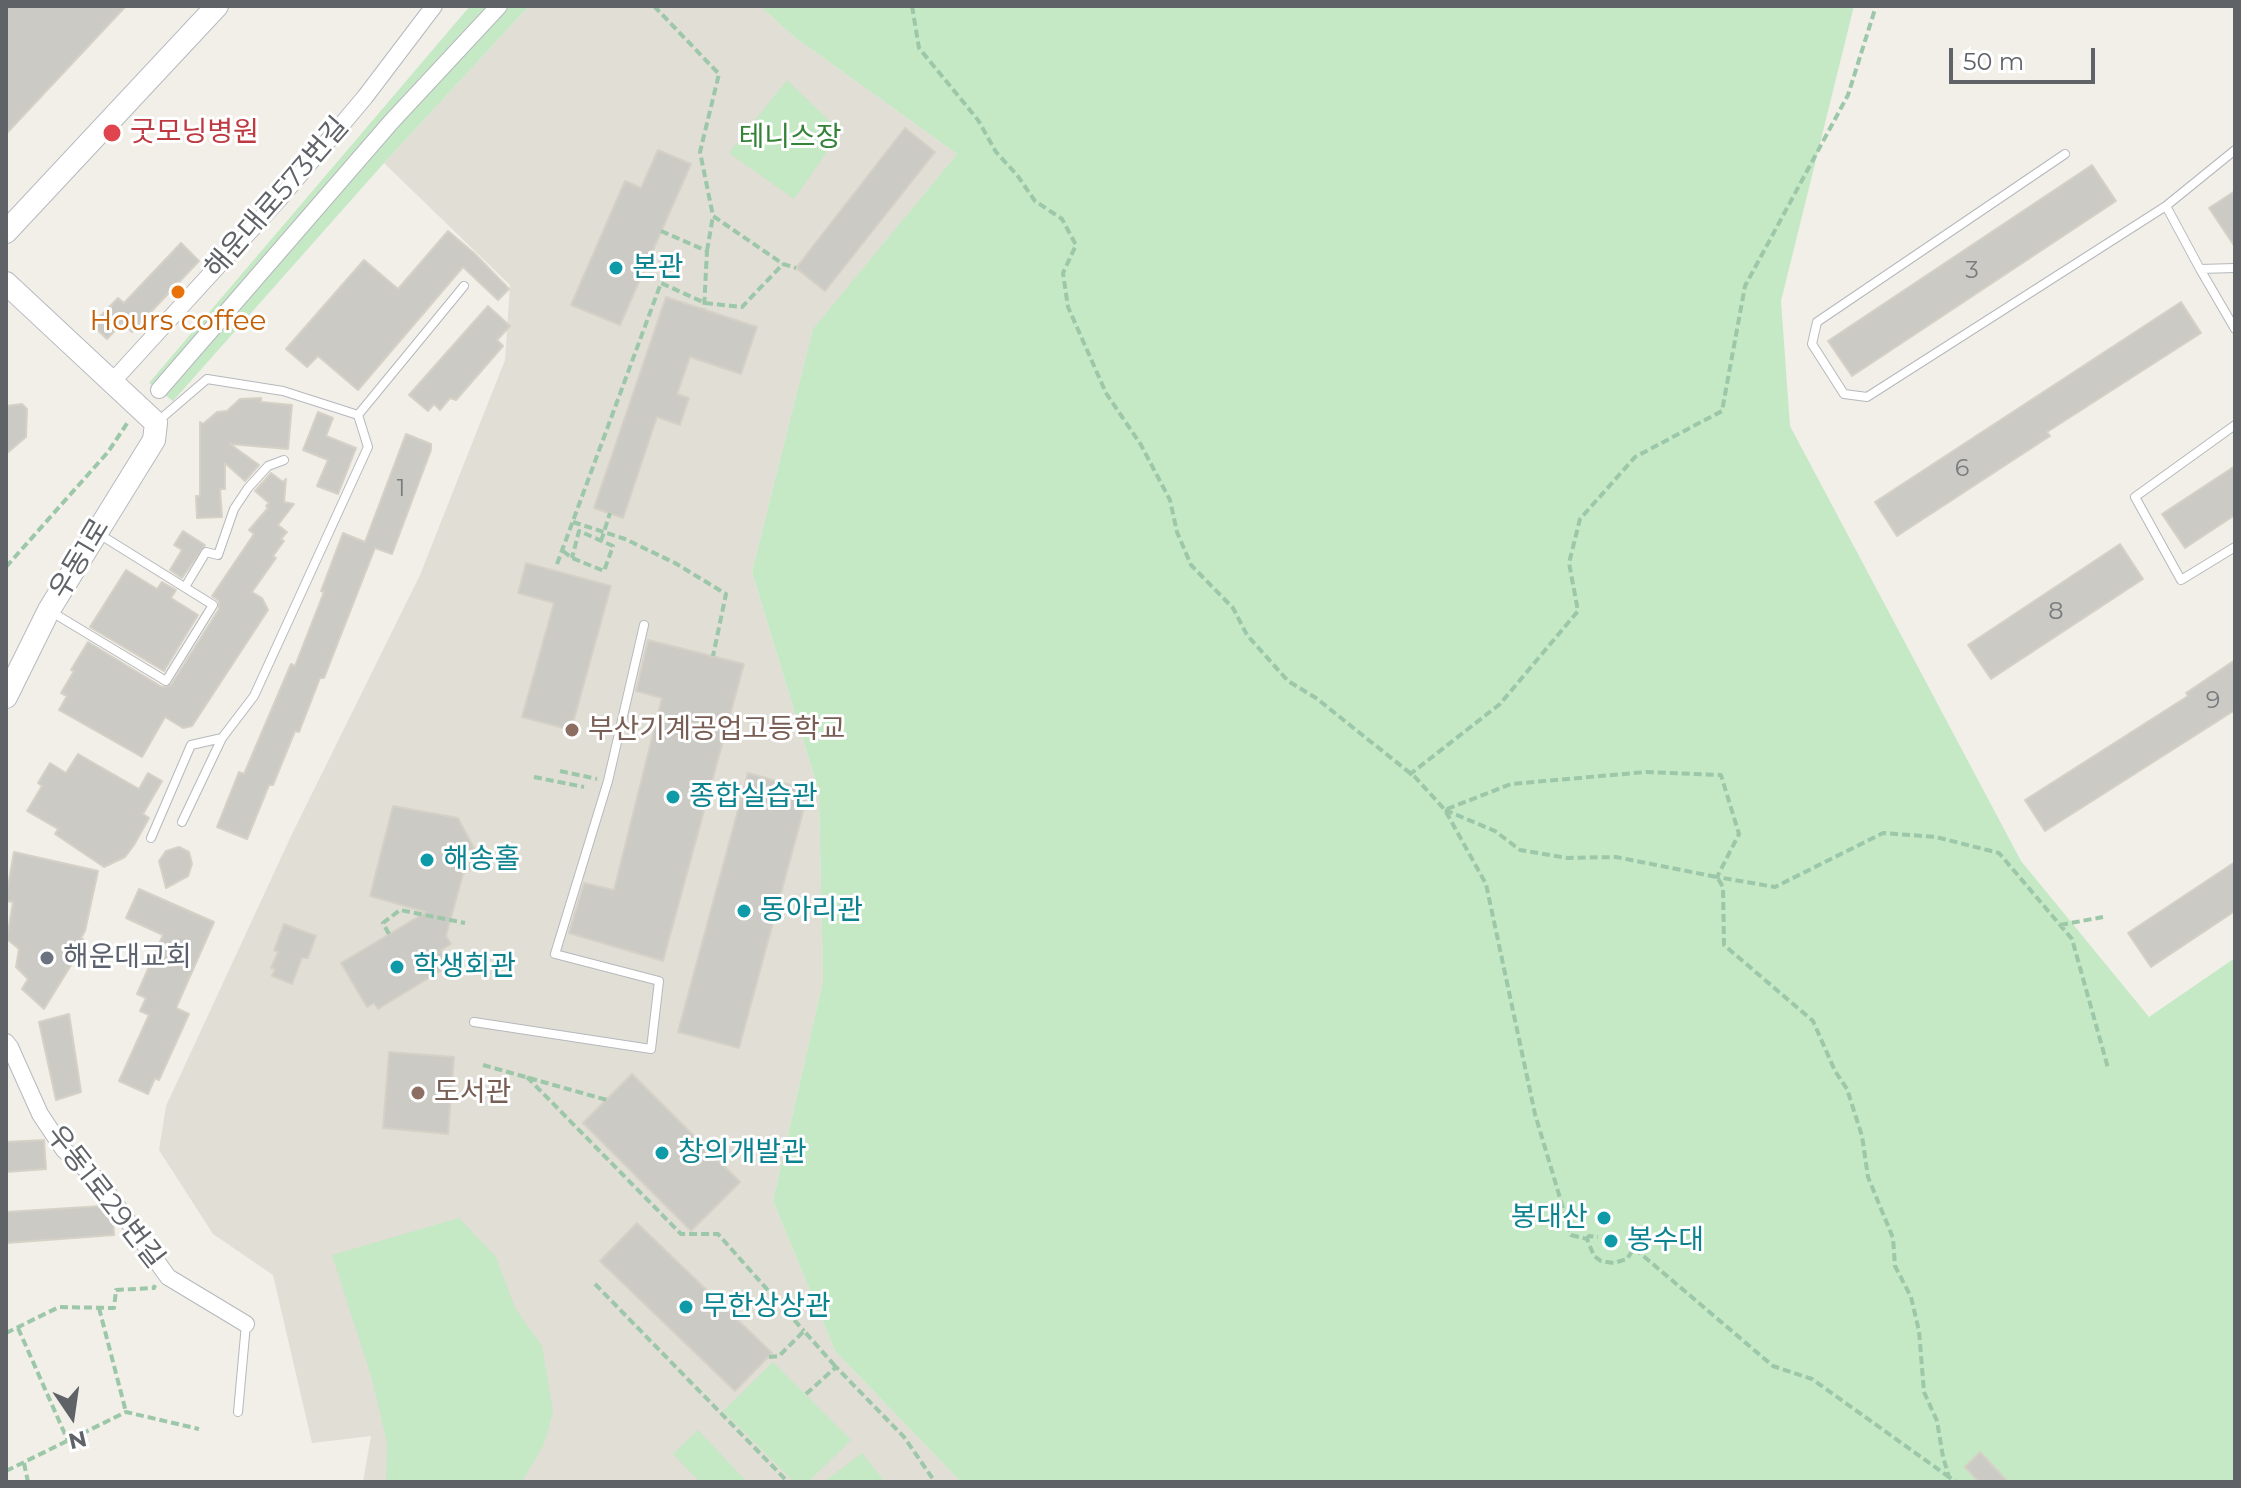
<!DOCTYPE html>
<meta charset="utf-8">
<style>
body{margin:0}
#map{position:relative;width:2241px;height:1488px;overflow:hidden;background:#f1efe8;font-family:Montserrat,sans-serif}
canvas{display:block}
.frame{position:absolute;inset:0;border:8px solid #5f6368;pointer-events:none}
.north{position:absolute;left:32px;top:1376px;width:80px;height:80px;-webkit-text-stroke:6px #fff;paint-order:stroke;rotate:167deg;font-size:22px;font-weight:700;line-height:32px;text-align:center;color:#5f6368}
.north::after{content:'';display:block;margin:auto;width:28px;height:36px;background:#5f6368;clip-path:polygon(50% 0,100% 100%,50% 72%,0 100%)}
.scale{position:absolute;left:1949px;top:48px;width:146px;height:36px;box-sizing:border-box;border:4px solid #5f6368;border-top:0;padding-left:10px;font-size:24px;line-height:28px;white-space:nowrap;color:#5f6368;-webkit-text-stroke:6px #fff;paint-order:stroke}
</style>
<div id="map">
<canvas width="2241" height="1488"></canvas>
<div class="frame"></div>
<div class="north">N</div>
<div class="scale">50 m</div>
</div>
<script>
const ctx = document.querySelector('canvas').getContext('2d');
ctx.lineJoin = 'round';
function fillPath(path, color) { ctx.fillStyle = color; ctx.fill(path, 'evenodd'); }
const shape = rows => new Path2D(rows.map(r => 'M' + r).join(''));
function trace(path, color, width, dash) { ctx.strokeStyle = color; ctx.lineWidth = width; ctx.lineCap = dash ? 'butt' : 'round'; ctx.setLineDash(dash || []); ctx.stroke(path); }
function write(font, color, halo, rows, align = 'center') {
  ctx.font = font + ' Montserrat,"Noto Sans KR",sans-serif'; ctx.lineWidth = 6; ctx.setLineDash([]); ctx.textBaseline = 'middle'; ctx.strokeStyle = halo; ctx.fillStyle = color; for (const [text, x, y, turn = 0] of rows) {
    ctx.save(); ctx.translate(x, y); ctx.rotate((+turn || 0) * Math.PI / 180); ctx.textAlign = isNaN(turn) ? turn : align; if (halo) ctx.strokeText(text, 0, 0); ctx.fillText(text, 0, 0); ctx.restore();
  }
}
fillPath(shape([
 [529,6,760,6,793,36,957,154,813,330,752,572,819,792,823,981,773,1201,835,1351,961,1482,363,1482,371,1436,312,1443,273,1275,213,1234,159,1150,166,1106,292,834,420,575,505,360,510,285,384,163]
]), '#e1ded6');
fillPath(shape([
 [470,6,529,6,384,163,173,401,149,383],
 [760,6,1854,6,1781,301,1790,426,2021,861,2149,1017,2235,958,2235,1482,961,1482,835,1351,773,1201,823,981,819,792,752,572,813,329,957,154,793,36],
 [787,80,841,132,794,199,729,153],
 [459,1218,496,1257,515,1308,542,1346,553,1412,544,1444,522,1482,386,1482,387,1443,372,1379,332,1255],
 [773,1362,851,1440,808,1482,794,1482,723,1411],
 [698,1430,747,1482,700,1482,673,1454],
 [862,1453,885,1482,824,1482]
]), '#c5e8c5');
const building = shape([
 [6,6,126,6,6,134,6,6],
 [905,128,935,152,825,291,796,268,905,128],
 [658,150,691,164,620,325,571,305,625,181,641,188,658,150],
 [2092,165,2116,201,1852,376,1828,341,2092,165],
 [2235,191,2235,247,2209,208,2235,191],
 [448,231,475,254,509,289,498,300,463,267,358,390,318,356,307,367,286,349,364,260,398,289,448,231],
 [181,243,199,261,132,332,122,323,107,339,92,325,118,298,124,303,181,243],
 [666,297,757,327,741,374,690,357,677,394,689,398,680,425,657,417,623,518,594,508,666,297],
 [2181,302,2201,333,2047,432,2050,436,1897,536,1875,502,2181,302],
 [488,306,510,326,497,340,503,346,456,400,450,398,440,410,434,404,428,411,409,395,488,306],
 [261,398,261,402,292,405,288,449,230,444,259,465,245,481,225,463,225,489,220,489,222,517,197,518,196,496,200,496,200,422,203,424,217,412,227,411,240,399,261,398],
 [22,404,27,409,26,437,6,454,6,406,22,404],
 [318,412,333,418,326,436,356,448,338,494,317,486,328,460,303,450,318,412],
 [406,434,431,444,431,450,392,554,375,548,324,678,320,678,299,732,295,731,273,785,269,785,247,839,217,827,239,772,244,774,291,664,295,666,324,592,321,591,343,533,365,542,406,434],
 [2235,466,2235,515,2185,548,2162,514,2235,466],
 [271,473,283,482,286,479,284,502,294,504,278,525,287,532,281,539,284,541,273,556,276,558,252,592,262,598,268,610,192,726,183,728,165,717,142,757,59,710,67,696,61,693,74,671,71,670,88,642,162,687,171,685,219,609,219,601,212,596,254,534,249,530,268,508,266,506,269,503,255,491,271,473],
 [183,531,205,545,182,578,170,570,182,550,174,545,183,531],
 [2120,544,2143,579,1991,679,1968,645,2120,544],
 [526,563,611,586,571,730,522,717,554,603,518,593,526,563],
 [126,570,157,589,162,582,176,590,171,598,198,615,164,671,90,627,126,570],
 [648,640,744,664,663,961,569,933,584,883,614,890,662,698,636,691,648,640],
 [2235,660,2235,710,2045,831,2025,800,2188,696,2186,693,2235,660],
 [78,754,139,789,148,773,162,781,143,814,149,818,134,845,125,857,104,867,55,834,58,829,27,811,42,786,38,783,50,763,66,773,78,754],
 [748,773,809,790,739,1048,678,1032,748,773],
 [393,806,458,818,476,852,473,868,463,874,446,936,451,944,441,950,450,965,378,1009,374,1003,367,1007,341,963,426,912,370,896,393,806],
 [179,847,189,852,192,864,188,876,166,888,159,861,166,851,179,847],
 [14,852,98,871,85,931,81,938,86,941,44,1009,22,989,28,979,16,967,19,949,7,939,13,902,6,901,6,898,14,852],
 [2235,862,2235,911,2151,967,2128,933,2235,862],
 [139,889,214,922,176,1008,189,1014,159,1080,155,1078,148,1094,119,1081,149,1015,140,1011,146,998,137,994,163,935,126,918,139,889],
 [284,924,316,936,308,958,302,958,292,984,272,976,275,969,271,968,278,952,274,950,284,924],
 [69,1014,81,1092,56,1100,39,1022,69,1014],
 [389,1052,454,1057,448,1134,383,1128,389,1052],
 [632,1074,740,1182,691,1231,583,1123,632,1074],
 [44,1140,46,1169,6,1172,6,1142,44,1140],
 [103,1206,113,1220,114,1235,6,1243,6,1212,103,1206],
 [637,1223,772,1353,735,1391,600,1261,637,1223],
 [1980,1452,2008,1482,1979,1482,1965,1467,1980,1452]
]);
fillPath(building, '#cccac5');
trace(building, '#d6d1c6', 2);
const lane = shape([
 [2235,150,2166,206,2200,269,2235,268],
 [2065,154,1817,322,1812,344,1844,394,1867,397,2166,206],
 [2200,269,2235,329],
 [358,415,464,286],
 [157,422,207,379,283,391,358,415],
 [2235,425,2135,497,2181,580,2235,547],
 [185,587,206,552,218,555,234,509,248,488,268,466,284,460],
 [50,611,166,681,213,605,99,534],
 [182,822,222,738,254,696,368,447,358,415],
 [151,838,191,745,222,738],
 [474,1022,651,1049,659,981,555,954,608,781,644,625],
 [238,1412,246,1324]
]);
const street = shape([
 [112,382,280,198,365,97,434,6],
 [159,390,392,121,499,6],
 [6,1042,10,1047,40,1114,64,1150,99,1181,168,1277,246,1324]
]);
const secondary = shape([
 [6,232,217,6],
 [6,283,156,423,154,440,49,610,6,697]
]);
trace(lane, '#b5b8bc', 10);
trace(street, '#b5b8bc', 18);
trace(secondary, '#b6babf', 24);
trace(shape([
 [654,6,719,74,700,152,713,216,783,264,796,268],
 [912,6,919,48,978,120,996,152,1017,175,1035,201,1062,219,1076,245,1063,273,1068,307,1106,393,1141,445,1170,500,1177,532,1191,565,1233,608,1247,635,1288,681,1316,698,1415,777,1445,810,1486,884,1535,1114,1571,1235,1587,1239,1594,1256,1601,1261,1614,1263,1627,1259,1634,1248,1773,1366,1812,1379,1949,1477],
 [661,231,707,251,704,309],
 [707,251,713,216],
 [573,522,625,539,675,563,726,594,713,656],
 [563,551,572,558,604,571,613,546,579,531,572,558],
 [557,564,661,283,705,303,742,307,783,264],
 [6,567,108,452,128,422],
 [560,771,597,779],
 [1409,775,1500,704,1578,611,1569,563,1580,519,1635,457,1722,411,1745,286,1848,95,1876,6],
 [534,777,584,787],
 [1447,809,1511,784,1646,772,1721,775,1739,834,1717,877,1775,887,1883,833,1936,837,1999,853,2072,939,2108,1068],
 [1445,810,1495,831,1520,850,1567,858,1616,857,1717,877,1723,887,1724,945,1813,1021,1835,1071,1847,1089,1862,1136,1868,1177,1893,1238,1895,1266,1911,1297,1919,1331,1924,1392,1937,1421,1943,1457,1949,1477,1956,1482],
 [2060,925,2103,917],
 [389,934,383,923,400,910,465,923],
 [483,1065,607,1100],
 [527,1077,681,1234,718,1234,804,1331],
 [1587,1239,1589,1236,1598,1237],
 [595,1284,788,1482],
 [99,1308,126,1412],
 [18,1328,68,1441],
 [6,1333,59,1307,114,1308,116,1290,154,1288,155,1285],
 [769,1357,779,1356,804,1331,836,1367],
 [806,1394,836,1367,904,1437,935,1482],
 [24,1463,28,1482],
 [6,1471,126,1412,199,1429]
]), '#9cc7a9', 4, [8, 4]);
trace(lane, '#fff', 8);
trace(street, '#fff', 16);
trace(secondary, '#fff', 22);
trace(shape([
 [601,541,610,513]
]), '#9cc7a9', 4, [8, 4]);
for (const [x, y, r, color] of [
 [112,133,10,"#e0444e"],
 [616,268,8,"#0f9aa8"],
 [178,292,8,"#e8710a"],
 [572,730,8,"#8d6e63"],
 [673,797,8,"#0f9aa8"],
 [427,860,8,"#0f9aa8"],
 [744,911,8,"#0f9aa8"],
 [47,958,8,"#6b7280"],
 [397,967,8,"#0f9aa8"],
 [418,1093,8,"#8d6e63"],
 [662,1153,8,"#0f9aa8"],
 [1604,1218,8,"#0f9aa8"],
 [1611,1241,8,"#0f9aa8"],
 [686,1307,8,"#0f9aa8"]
]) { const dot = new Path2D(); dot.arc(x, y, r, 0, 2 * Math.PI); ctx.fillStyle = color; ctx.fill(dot); trace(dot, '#fff', 3); }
write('24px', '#7a7d7f', null, [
 ["3",1972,271],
 ["6",1962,469],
 ["1",401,489],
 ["8",2056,612],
 ["9",2213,701]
]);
write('28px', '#be3a42', '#fff', [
 ["굿모닝병원",130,133]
], 'left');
write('28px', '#348238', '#fff', [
 ["테니스장",790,138]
]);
write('28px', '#5f6368', '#fff', [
 ["해운대로573번길",277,198,-49],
 ["우동1로",80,559,-59],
 ["우동1로29번길",105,1197,52]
]);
write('28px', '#0d838f', '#fff', [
 ["본관",632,268],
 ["종합실습관",689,797],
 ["해송홀",443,860],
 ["동아리관",760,911],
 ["학생회관",413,967],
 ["창의개발관",678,1153],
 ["봉대산",1588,1218,"right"],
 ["봉수대",1627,1241],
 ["무한상상관",702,1307]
], 'left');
write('28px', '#c56008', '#fff', [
 ["Hours coffee",178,322]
]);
write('28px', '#785e54', '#fff', [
 ["부산기계공업고등학교",588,730],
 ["도서관",434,1093]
], 'left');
write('28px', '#5b616d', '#fff', [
 ["해운대교회",63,958]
], 'left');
</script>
